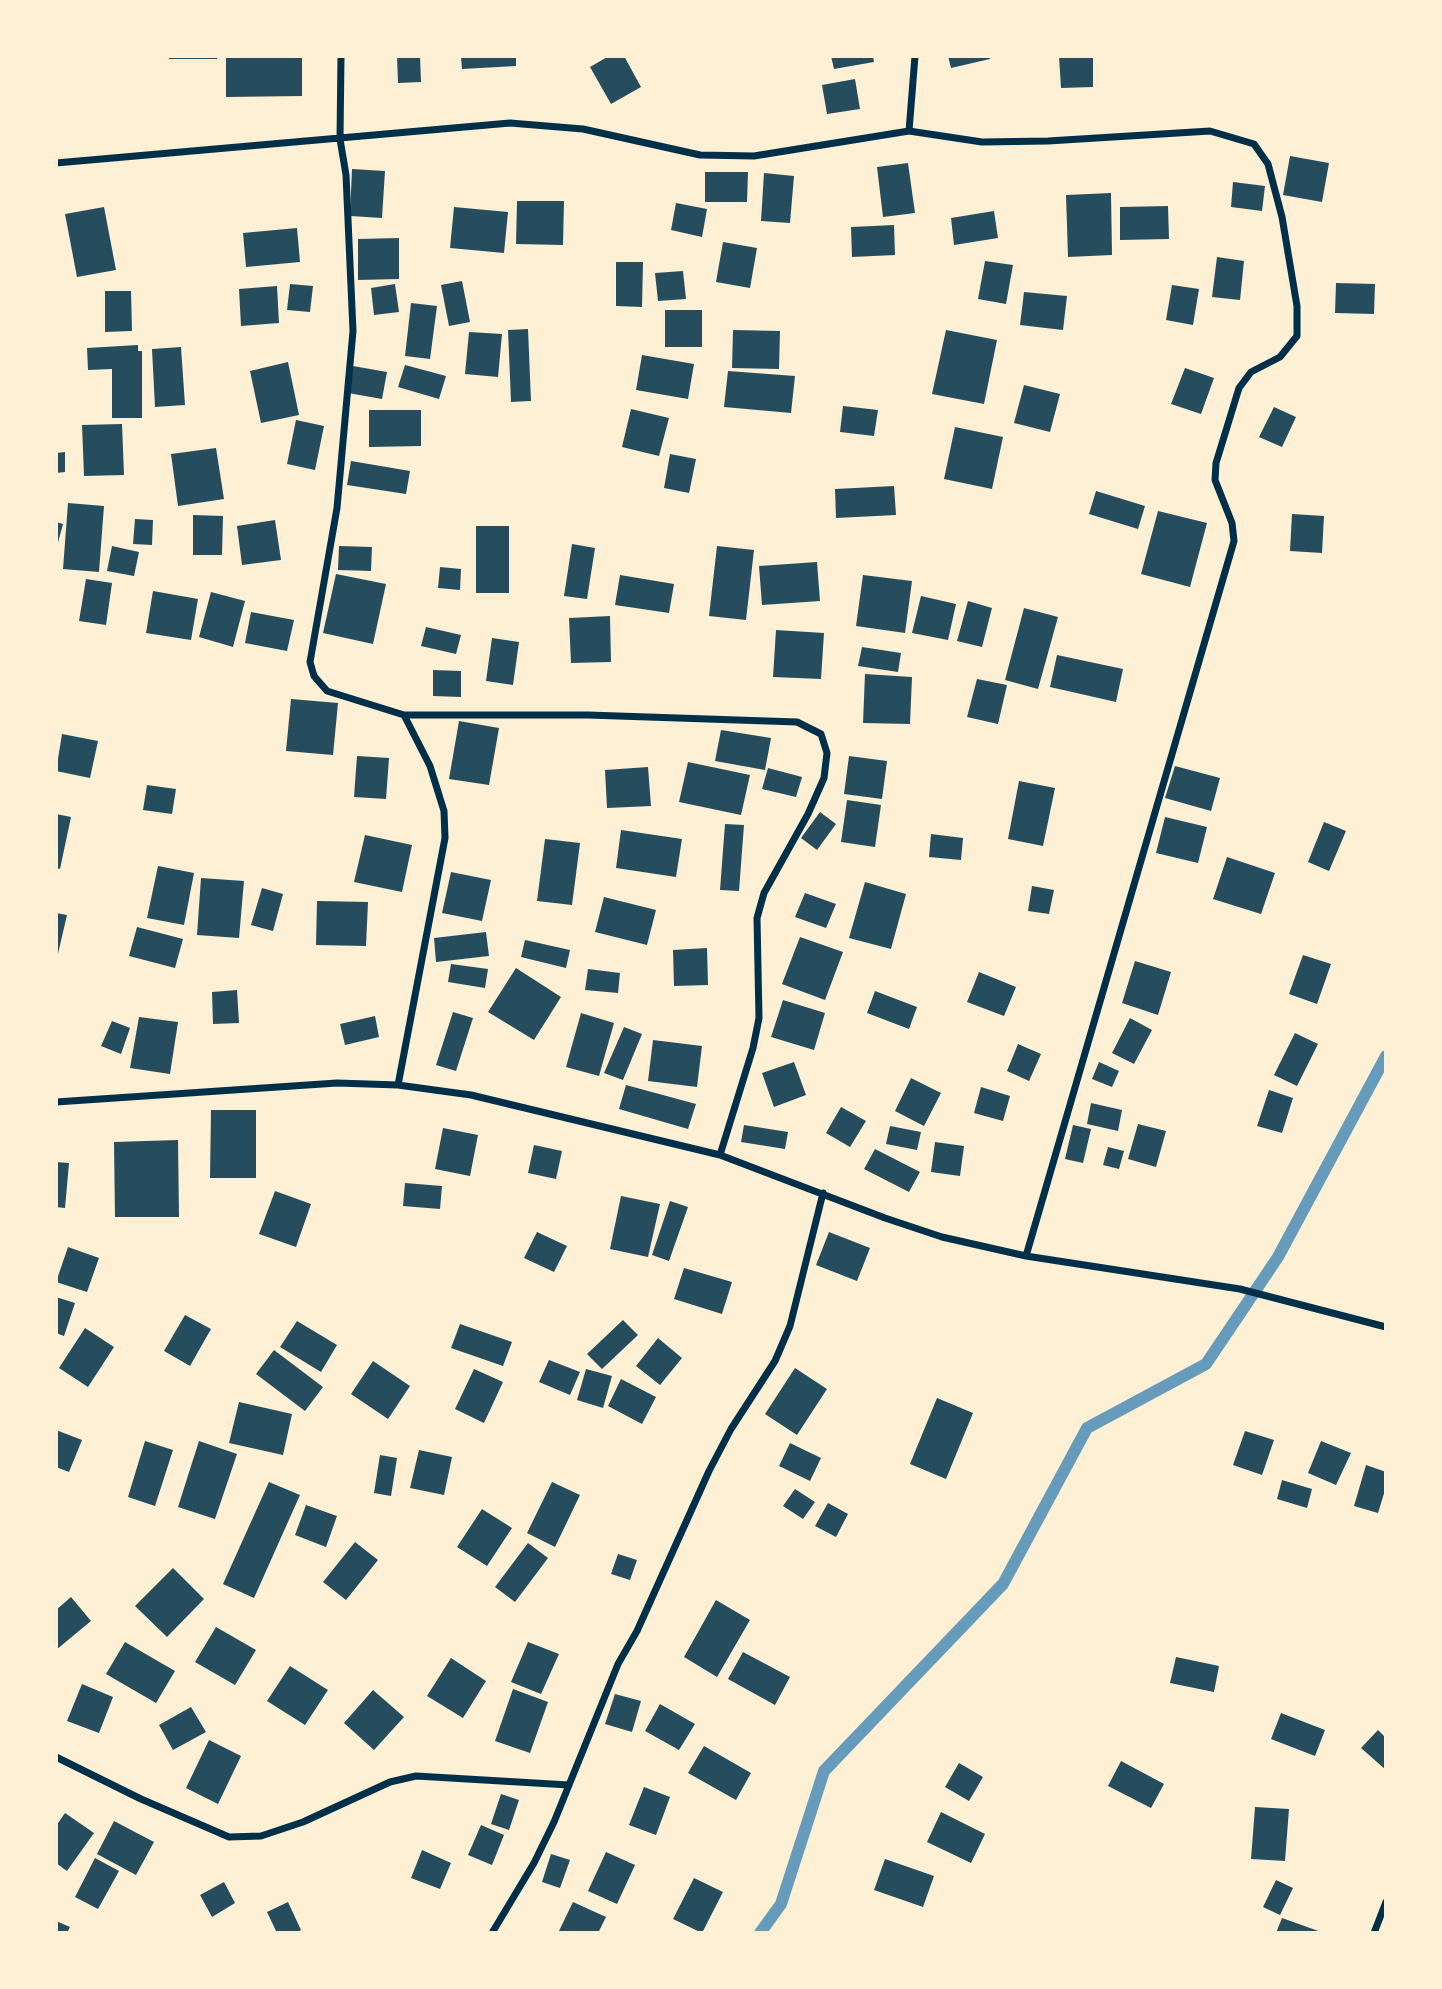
<!DOCTYPE html>
<style>
body{margin:0}
#map{position:relative;width:1442px;height:1989px;overflow:hidden;background:#fdf0d5;font-family:Lato,sans-serif}
canvas{display:block}
.frame{position:absolute;inset:0;border:58px solid #fdf0d5;pointer-events:none}
</style>
<div id="map">
<canvas width="1442" height="1989"></canvas>
<div class="frame"></div>
</div>
<script>
const ctx = document.querySelector('canvas').getContext('2d');
ctx.lineJoin = 'round';
const shape = rows => new Path2D(rows.map(r => 'M' + r).join(''));
function trace(path, color, width, dash) { ctx.strokeStyle = color; ctx.lineWidth = width; ctx.lineCap = dash ? 'butt' : 'round'; ctx.setLineDash(dash || []); ctx.stroke(path); }
function fillPath(path, color) { ctx.fillStyle = color; ctx.fill(path, 'evenodd'); }
trace(shape([
 [760,1933,781,1904,824,1771,1003,1584,1087,1428,1206,1364,1278,1257,1386,1056]
]), '#669bbc', 12);
fillPath(shape([
 [169,56,217,56,217,59,169,59],
 [226,56,302,56,302,96,226,97],
 [397,56,420,56,421,82,398,83],
 [461,56,516,56,516,66,462,69],
 [609,56,624,56,641,87,611,104,590,67],
 [831,56,873,56,874,62,834,69],
 [948,56,989,56,990,59,951,68],
 [1059,56,1093,56,1093,87,1061,88],
 [855,79,860,109,827,114,822,85],
 [1290,156,1329,163,1322,202,1283,195],
 [908,163,915,213,883,217,877,167],
 [352,169,385,171,382,218,350,216],
 [705,172,748,172,747,202,705,202],
 [764,173,794,176,790,223,761,221],
 [1233,182,1265,186,1262,211,1231,207],
 [1111,193,1112,255,1068,257,1066,195],
 [517,201,564,201,563,245,516,244],
 [676,203,707,209,702,237,671,230],
 [1168,206,1169,239,1120,240,1120,207],
 [104,207,116,270,77,277,65,214],
 [454,207,508,212,504,253,450,248],
 [994,211,998,238,954,245,951,218],
 [894,225,895,255,852,257,851,227],
 [297,228,300,262,246,267,243,233],
 [399,238,399,279,358,280,358,239],
 [723,242,757,248,750,288,716,282],
 [1217,257,1244,261,1240,300,1212,297],
 [985,261,1013,265,1006,304,978,299],
 [616,262,643,262,642,307,616,306],
 [683,271,686,299,658,301,655,273],
 [462,281,470,322,449,326,441,285],
 [1336,283,1375,284,1374,314,1335,313],
 [290,284,313,286,310,312,287,310],
 [395,284,399,312,374,315,371,288],
 [1172,285,1199,289,1193,325,1166,320],
 [277,286,279,323,241,326,239,289],
 [105,291,131,291,132,331,105,332],
 [1024,292,1067,296,1063,330,1020,325],
 [411,303,437,306,430,359,405,356],
 [665,310,702,310,702,347,665,347],
 [528,329,531,401,511,402,508,330],
 [733,330,780,331,779,369,732,368],
 [946,330,997,340,984,404,932,394],
 [469,332,502,334,498,377,465,374],
 [138,345,138,351,142,351,142,418,112,418,112,369,88,370,87,348],
 [181,347,185,405,155,407,152,349],
 [642,355,694,364,688,399,636,390],
 [288,362,299,415,261,423,250,371],
 [405,365,446,376,439,399,398,387],
 [353,366,387,372,382,399,348,393],
 [1185,368,1214,378,1201,414,1171,404],
 [728,371,795,376,791,413,724,407],
 [1024,385,1060,394,1050,432,1014,423],
 [843,406,878,410,874,436,840,432],
 [1274,407,1296,417,1282,447,1259,437],
 [631,409,669,418,659,456,622,447],
 [369,410,421,410,421,446,369,447],
 [296,420,324,426,315,470,287,464],
 [122,424,124,475,84,476,82,425],
 [955,427,1003,437,992,489,944,479],
 [216,448,224,499,178,506,171,454],
 [65,452,65,472,56,473,56,453],
 [670,454,696,459,689,493,664,488],
 [351,461,410,471,406,494,347,485],
 [894,486,896,515,836,518,835,489],
 [1096,491,1145,506,1138,529,1089,514],
 [68,503,104,506,99,572,63,569],
 [1158,511,1207,523,1190,587,1141,574],
 [1292,514,1324,516,1322,553,1290,551],
 [193,515,223,516,222,555,193,555],
 [135,519,153,520,152,545,133,544],
 [275,520,281,560,242,565,237,526],
 [56,522,63,524,57,546,56,546],
 [476,526,509,526,509,593,476,593],
 [572,544,595,548,587,599,564,596],
 [112,546,139,552,134,576,107,571],
 [339,546,372,547,371,571,338,570],
 [717,546,754,550,746,620,709,616],
 [817,562,820,601,762,605,759,566],
 [440,567,461,569,460,590,438,588],
 [336,574,386,584,373,644,323,633],
 [620,575,674,584,669,613,615,605],
 [863,575,912,581,905,633,856,626],
 [86,579,112,583,106,625,79,621],
 [153,591,198,599,191,640,146,633],
 [211,592,245,601,233,647,199,637],
 [921,596,956,604,948,640,912,633],
 [968,601,992,608,982,647,957,641],
 [1024,608,1058,617,1038,689,1005,680],
 [251,612,294,620,287,651,245,643],
 [610,616,611,662,571,663,569,618],
 [426,627,461,635,456,654,421,646],
 [776,630,824,633,821,679,773,677],
 [492,638,519,642,513,685,486,681],
 [862,647,901,653,898,672,858,666],
 [1057,655,1123,669,1116,702,1050,687],
 [433,670,461,671,461,697,433,696],
 [865,674,912,677,910,724,863,723],
 [977,679,1007,685,998,724,967,717],
 [291,699,338,703,333,755,286,751],
 [459,721,499,728,489,785,449,779],
 [721,730,771,738,765,770,715,761],
 [62,734,98,741,90,778,56,771],
 [357,756,389,758,386,799,354,797],
 [849,756,887,761,882,799,844,794],
 [688,762,750,775,741,815,679,802],
 [1175,766,1220,778,1211,811,1165,798],
 [648,767,651,806,607,808,605,770],
 [768,768,802,777,796,797,762,789],
 [1019,781,1055,788,1043,846,1008,839],
 [147,785,176,789,172,814,143,810],
 [847,800,881,805,875,847,841,842],
 [820,812,836,824,817,850,801,838],
 [56,814,71,817,60,869,56,868],
 [1165,817,1207,827,1198,863,1156,853],
 [1324,822,1346,831,1329,871,1308,862],
 [725,824,744,825,739,891,720,890],
 [621,830,682,839,676,877,616,868],
 [931,834,963,838,961,860,929,857],
 [365,835,412,845,402,892,354,882],
 [545,839,580,843,572,905,537,901],
 [1227,857,1275,873,1261,914,1213,899],
 [158,866,194,873,184,925,147,918],
 [451,872,491,880,482,921,442,913],
 [201,878,244,881,239,938,197,935],
 [865,882,906,894,891,949,849,938],
 [1032,886,1054,890,1049,914,1028,911],
 [262,888,283,894,273,931,251,925],
 [805,893,836,904,826,928,795,917],
 [604,897,656,910,647,945,595,932],
 [317,901,368,902,366,946,316,945],
 [56,913,67,915,57,958,56,958],
 [137,927,183,939,175,968,129,956],
 [486,932,489,956,436,962,434,938],
 [800,937,843,952,825,1000,782,984],
 [525,940,570,950,566,968,521,957],
 [707,948,708,985,674,986,673,950],
 [1303,955,1331,964,1317,1004,1289,994],
 [1135,961,1171,972,1158,1015,1122,1003],
 [451,964,488,969,485,988,448,982],
 [516,968,561,997,534,1040,488,1012],
 [588,969,620,973,618,993,585,990],
 [979,972,1016,987,1004,1016,967,1002],
 [237,990,239,1023,213,1024,212,992],
 [875,991,917,1007,909,1029,867,1013],
 [783,1000,825,1013,814,1050,771,1037],
 [453,1012,473,1018,456,1071,436,1065],
 [581,1013,614,1023,599,1076,566,1067],
 [375,1016,379,1037,345,1045,340,1024],
 [139,1017,178,1022,170,1074,130,1068],
 [1130,1018,1152,1030,1134,1064,1112,1053],
 [112,1021,130,1028,121,1054,101,1046],
 [624,1027,642,1034,623,1080,604,1073],
 [1295,1033,1318,1044,1297,1086,1274,1075],
 [653,1040,702,1046,697,1087,648,1081],
 [1018,1044,1041,1054,1029,1081,1007,1071],
 [794,1062,806,1095,774,1107,762,1073],
 [1099,1062,1119,1071,1112,1087,1092,1079],
 [911,1078,941,1093,924,1126,895,1111],
 [626,1085,696,1104,688,1129,619,1109],
 [981,1087,1010,1096,1003,1121,974,1113],
 [1269,1090,1293,1098,1282,1133,1257,1126],
 [1091,1103,1122,1110,1118,1131,1087,1124],
 [841,1107,866,1121,850,1147,826,1133],
 [211,1110,256,1110,256,1178,210,1178],
 [1138,1124,1166,1131,1156,1167,1128,1159],
 [744,1125,788,1132,785,1149,741,1142],
 [1073,1125,1091,1129,1083,1163,1065,1159],
 [890,1126,921,1132,917,1150,886,1144],
 [443,1128,478,1135,470,1176,435,1169],
 [178,1140,179,1217,115,1217,114,1142],
 [935,1142,964,1146,960,1176,931,1172],
 [534,1145,562,1151,556,1179,528,1173],
 [1108,1147,1124,1151,1119,1169,1103,1165],
 [875,1149,920,1172,909,1192,864,1169],
 [56,1162,69,1163,65,1208,56,1207],
 [405,1183,442,1186,440,1209,403,1206],
 [275,1191,311,1204,296,1247,259,1234],
 [621,1196,660,1204,648,1257,610,1249],
 [670,1201,688,1207,669,1261,652,1255],
 [537,1232,567,1246,554,1272,524,1258],
 [829,1232,870,1248,857,1281,816,1265],
 [68,1247,99,1258,87,1292,56,1282],
 [684,1268,732,1282,722,1314,674,1299],
 [56,1297,75,1303,64,1336,56,1333],
 [185,1315,211,1329,190,1366,164,1351],
 [623,1320,638,1335,602,1369,587,1354],
 [297,1321,337,1345,321,1372,280,1347],
 [460,1324,512,1342,503,1366,451,1348],
 [85,1328,114,1347,88,1387,59,1368],
 [658,1338,682,1358,660,1385,636,1366],
 [274,1350,323,1387,305,1411,256,1374],
 [549,1360,580,1372,570,1395,539,1382],
 [373,1361,410,1386,388,1419,351,1394],
 [795,1368,827,1389,797,1435,765,1414],
 [474,1369,503,1382,484,1423,455,1409],
 [586,1369,612,1376,603,1408,577,1400],
 [621,1379,656,1397,642,1424,608,1406],
 [937,1398,973,1413,946,1479,910,1464],
 [239,1402,292,1414,283,1455,229,1443],
 [56,1430,82,1440,69,1472,56,1467],
 [1245,1431,1274,1440,1262,1475,1233,1465],
 [145,1441,173,1450,155,1506,128,1497],
 [199,1441,237,1454,215,1519,178,1507],
 [1321,1441,1351,1453,1336,1485,1308,1473],
 [790,1443,821,1458,810,1481,779,1466],
 [419,1450,452,1457,444,1495,410,1488],
 [380,1455,397,1458,391,1496,374,1493],
 [1366,1465,1386,1472,1386,1487,1378,1513,1354,1506],
 [1282,1480,1312,1489,1307,1508,1277,1499],
 [269,1482,300,1495,254,1598,223,1584],
 [552,1482,580,1495,555,1547,527,1533],
 [795,1489,815,1502,803,1519,783,1506],
 [828,1503,848,1514,836,1537,815,1526],
 [306,1505,337,1516,326,1547,295,1535],
 [482,1509,512,1528,487,1566,457,1547],
 [355,1542,378,1560,346,1600,323,1582],
 [528,1543,548,1558,515,1602,495,1587],
 [618,1554,637,1560,630,1580,611,1574],
 [173,1568,204,1599,167,1637,135,1606],
 [71,1597,91,1621,56,1650,56,1610],
 [716,1600,750,1620,717,1677,684,1657],
 [216,1627,256,1650,235,1685,195,1662],
 [125,1642,175,1671,156,1703,106,1674],
 [528,1642,559,1654,541,1694,511,1682],
 [743,1652,790,1677,775,1705,728,1679],
 [1176,1657,1219,1666,1214,1692,1170,1683],
 [451,1658,486,1681,463,1718,427,1696],
 [290,1666,328,1690,305,1725,267,1701],
 [82,1684,113,1697,99,1733,67,1721],
 [513,1689,548,1702,530,1753,495,1741],
 [373,1690,404,1717,374,1750,344,1723],
 [615,1694,641,1701,632,1732,605,1724],
 [660,1704,695,1724,679,1750,645,1731],
 [191,1707,206,1732,173,1750,159,1725],
 [1281,1713,1325,1730,1315,1756,1271,1739],
 [1378,1730,1386,1738,1386,1770,1361,1748],
 [209,1740,241,1756,218,1804,186,1788],
 [704,1746,751,1773,736,1800,688,1773],
 [1121,1761,1164,1784,1151,1808,1108,1786],
 [959,1763,983,1777,969,1801,945,1787],
 [644,1787,670,1797,656,1835,629,1825],
 [501,1794,519,1800,509,1830,491,1824],
 [1255,1807,1289,1809,1285,1861,1251,1859],
 [941,1812,985,1834,971,1863,927,1842],
 [65,1813,94,1833,67,1871,56,1863,56,1826],
 [114,1821,154,1842,136,1875,97,1854],
 [481,1825,504,1835,492,1865,468,1855],
 [422,1850,451,1863,440,1889,411,1878],
 [606,1852,635,1865,617,1904,588,1891],
 [551,1854,570,1860,560,1888,542,1882],
 [95,1858,119,1871,98,1909,75,1897],
 [885,1859,934,1876,923,1907,874,1890],
 [694,1878,723,1892,702,1933,673,1919],
 [1276,1880,1293,1888,1280,1915,1263,1907],
 [224,1882,235,1903,212,1917,200,1895],
 [288,1902,301,1930,296,1933,277,1933,267,1912],
 [573,1902,606,1917,598,1933,558,1933],
 [1282,1918,1324,1933,1276,1933],
 [56,1921,70,1927,67,1933,56,1933]
]), '#264d5e');
trace(shape([
 [341,56,340,139,346,175,353,331,337,508,310,662,314,676,327,691,404,715,430,766,444,811,445,838,398,1085],
 [909,131,915,56],
 [56,163,510,123,583,129,700,155,754,156,909,131,982,142,1048,141,1210,131,1254,144,1268,164,1282,217,1297,306,1297,336,1280,357,1251,372,1239,388,1216,463,1215,480,1232,523,1234,541,1026,1256],
 [404,715,588,715,797,722,821,734,827,753,824,778,808,814,764,893,757,918,759,1018,753,1048,720,1155],
 [56,1102,337,1083,398,1085,471,1095,720,1155,885,1218,942,1237,1026,1256,1240,1289,1386,1327],
 [56,1757,141,1799,229,1837,261,1836,303,1822,390,1782,416,1776,569,1785],
 [492,1933,534,1863,554,1822,618,1664,637,1631,709,1471,731,1429,775,1361,790,1326,823,1193],
 [1374,1933,1386,1902]
]), '#003049', 7);
</script>
